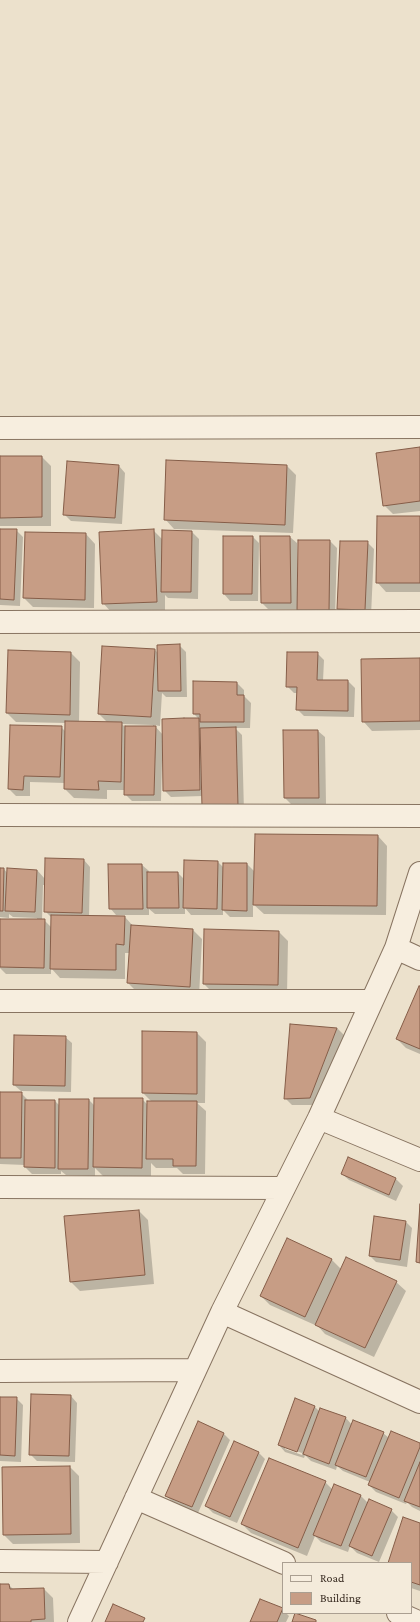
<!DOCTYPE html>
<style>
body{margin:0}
#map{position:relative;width:420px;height:1622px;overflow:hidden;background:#ece1cc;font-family:"Crimson Pro",serif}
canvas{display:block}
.legend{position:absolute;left:282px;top:1562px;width:130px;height:52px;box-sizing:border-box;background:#f4ebdb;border:1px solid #aa9f91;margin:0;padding:5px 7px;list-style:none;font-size:12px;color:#3a2d23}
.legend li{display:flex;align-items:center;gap:8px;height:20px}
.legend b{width:20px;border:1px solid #aa9f91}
</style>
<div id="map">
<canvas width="420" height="1622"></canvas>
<ul class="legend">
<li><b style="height:5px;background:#f7eedf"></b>Road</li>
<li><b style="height:11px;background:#c79d85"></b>Building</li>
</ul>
</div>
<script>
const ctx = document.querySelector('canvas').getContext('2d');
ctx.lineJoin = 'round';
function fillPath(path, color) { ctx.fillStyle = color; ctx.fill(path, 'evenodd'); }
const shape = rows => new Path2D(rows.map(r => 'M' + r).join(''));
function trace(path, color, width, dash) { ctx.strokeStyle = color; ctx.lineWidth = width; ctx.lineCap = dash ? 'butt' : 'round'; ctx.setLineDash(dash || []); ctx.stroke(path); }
fillPath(shape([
 [420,448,420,511,393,514,384,505],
 [0,457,42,457,51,466,51,526,0,526],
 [119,466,125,473,122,524,71,521,64,514],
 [287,466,296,475,293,533,174,529,165,519],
 [420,517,420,592,386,592,377,582],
 [0,530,16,530,23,537,20,606,0,605],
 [153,530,163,540,192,532,199,539,198,599,168,598,165,595,165,611,112,613,103,603],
 [26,533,86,534,95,544,94,608,33,607,24,598],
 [252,536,259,543,258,601,230,601,224,594],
 [290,537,297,543,297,572,299,572,330,541,337,548,335,618,298,609,268,609,262,603],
 [367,542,374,549,371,616,345,616,338,609],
 [179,645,186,652,187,697,166,697,162,693,160,726,154,725,163,735,199,719,194,714,194,682,237,683,244,690,244,696,251,703,250,728,235,728,242,735,244,812,203,796,171,797,164,790,163,761,162,761,161,801,132,801,125,794,125,790,107,790,107,799,74,798,65,789,65,783,30,782,30,796,16,796,9,789,61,727,66,732,66,723,16,722,7,713,71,653,80,662,79,723,108,723,99,714,155,650,158,653],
 [122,724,153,725,153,727,125,727],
 [317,653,324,660,323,681,348,681,355,688,354,717,304,716,297,709,297,693,294,693,287,686],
 [420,659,420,730,372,731,363,721],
 [318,731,325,737,326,804,291,804,285,798],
 [378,836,387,846,386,915,264,914,253,904,253,917,230,917,223,910,223,915,191,915,185,908,185,914,155,914,149,909,149,915,116,915,110,908,142,865,149,871,149,873,178,873,185,880,218,862,224,868,247,864,255,872],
 [84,860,90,867,89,917,125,917,133,926,193,930,202,939,199,996,137,992,128,983,130,953,125,953,125,979,60,978,51,968,51,974,6,974,0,968,0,920,37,920,37,918,13,917,9,914,9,918,0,917,0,869,4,869,8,874,8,869,37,870,45,879],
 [43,885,45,885,45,911,52,918,51,927,44,920,42,920],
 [279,932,288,941,287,994,213,993,204,984],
 [420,987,420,1054,406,1048,397,1039],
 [291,1025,337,1028,344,1035,317,1105,292,1105,285,1098],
 [143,1032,197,1033,206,1042,205,1103,197,1103,206,1111,205,1174,183,1174,177,1168,156,1168,151,1163,151,1177,103,1176,95,1168,95,1176,66,1175,61,1171,61,1174,32,1174,25,1167,25,1165,0,1164,0,1093,21,1093,28,1100,55,1101,60,1106,89,1100,95,1106,142,1099,148,1105,152,1102,143,1093],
 [65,1037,72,1043,71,1092,21,1091,14,1085],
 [348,1159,396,1179,403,1186,396,1201,349,1180,342,1174],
 [139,1211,148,1220,154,1284,80,1291,71,1282],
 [406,1222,412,1228,407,1267,376,1262,370,1256],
 [332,1260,342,1270,396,1282,406,1291,374,1357,325,1334,316,1324,315,1325,270,1305,261,1296],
 [71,1396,77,1403,75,1462,37,1461,30,1454],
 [0,1398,16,1398,23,1405,21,1462,0,1461],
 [314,1406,320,1412,346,1418,352,1425,383,1433,389,1438,420,1444,420,1511,412,1507,407,1502,406,1504,376,1492,369,1485,370,1482,343,1471,337,1466,336,1470,311,1461,305,1455,304,1458,285,1452,279,1445],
 [285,1447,302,1453,302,1455,285,1449],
 [224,1434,230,1440,198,1513,173,1502,166,1496],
 [258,1452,265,1459,237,1523,213,1513,206,1506],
 [70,1467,79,1476,80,1543,13,1544,4,1535,3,1468],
 [325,1482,333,1490,335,1485,361,1496,368,1503,391,1510,398,1517,379,1562,357,1553,350,1546,348,1552,321,1542,315,1536,307,1556,251,1533,242,1524],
 [420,1524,420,1591,411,1588,411,1563,389,1563],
 [0,1585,9,1585,14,1590,44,1589,53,1598,54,1622,0,1622],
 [282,1609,283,1613,286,1613,289,1616,286,1622,252,1622]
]), '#0003');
const building = shape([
 [420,447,420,501,383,506,376,453,420,447],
 [0,456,42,456,42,517,0,518,0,456],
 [166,460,287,465,285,525,164,520,166,460],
 [67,461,119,465,115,518,63,515,67,461],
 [377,516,420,516,420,583,376,583,377,516],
 [0,529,17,529,14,600,0,599,0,529],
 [154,529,157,602,102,604,99,532,154,529],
 [162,530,192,531,191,592,161,592,162,530],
 [25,532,86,533,85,600,23,598,25,532],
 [223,536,253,536,252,594,223,594,223,536],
 [260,536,290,536,291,603,261,603,260,536],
 [298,540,330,540,329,612,297,612,298,540],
 [340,541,368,541,365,610,337,609,340,541],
 [180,644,181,691,158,691,157,645,180,644],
 [102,646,155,649,151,717,98,714,102,646],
 [8,650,71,652,70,715,6,713,8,650],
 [287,652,318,652,317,680,348,680,348,711,296,710,297,687,286,687,287,652],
 [420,658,420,721,362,722,361,659,420,658],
 [193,681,237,682,237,695,244,695,244,722,200,722,200,714,193,714,193,681],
 [184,718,199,718,200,790,163,791,162,719,184,718],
 [65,721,122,722,121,782,98,781,99,790,64,789,65,721],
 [10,725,62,726,60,777,24,776,23,790,8,789,10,725],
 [125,726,156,726,154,795,124,795,125,726],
 [236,727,238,806,202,807,200,728,236,727],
 [283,730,318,730,319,798,284,798,283,730],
 [255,834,378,835,377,906,253,905,255,834],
 [45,858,84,859,82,913,44,912,45,858],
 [184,860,218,861,217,909,183,908,184,860],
 [223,863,247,863,247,911,222,910,223,863],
 [108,864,142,864,143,909,109,909,108,864],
 [0,868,4,868,3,911,0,911,0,868],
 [7,868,37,870,35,912,5,911,7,868],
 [147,872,178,872,179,908,147,908,147,872],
 [51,915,125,916,124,945,116,944,116,970,50,969,51,915],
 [0,919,45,919,44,968,0,967,0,919],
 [131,925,193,929,190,987,127,983,131,925],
 [204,929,279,931,278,985,203,984,204,929],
 [419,986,420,986,420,1049,396,1039,419,986],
 [290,1024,337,1028,310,1098,284,1099,290,1024],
 [142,1031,197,1032,197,1094,142,1093,142,1031],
 [14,1035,66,1036,65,1086,13,1085,14,1035],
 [0,1092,22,1092,21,1158,0,1158,0,1092],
 [94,1098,143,1098,142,1168,93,1167,94,1098],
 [59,1099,89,1099,88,1169,58,1169,59,1099],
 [25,1100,55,1100,55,1168,24,1167,25,1100],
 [147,1101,197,1101,196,1166,173,1166,173,1159,146,1159,147,1101],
 [348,1157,396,1178,389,1195,341,1174,348,1157],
 [420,1204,420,1263,416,1262,420,1204],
 [139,1210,145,1275,70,1282,64,1216,139,1210],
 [374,1216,406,1221,400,1260,369,1256,374,1216],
 [287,1238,332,1259,305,1317,260,1296,287,1238],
 [346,1257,397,1281,365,1348,315,1325,346,1257],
 [31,1394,71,1395,69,1456,29,1455,31,1394],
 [0,1397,17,1397,15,1456,0,1455,0,1397],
 [295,1398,315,1406,297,1452,278,1445,295,1398],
 [320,1408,346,1417,329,1464,303,1454,320,1408],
 [353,1420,384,1432,366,1477,335,1465,353,1420],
 [198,1421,224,1433,192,1507,165,1496,198,1421],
 [391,1431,420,1443,420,1447,399,1498,368,1485,391,1431],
 [234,1441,259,1452,230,1517,205,1506,234,1441],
 [269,1458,326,1481,298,1548,241,1524,269,1458],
 [420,1462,420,1507,404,1501,420,1462],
 [70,1466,71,1534,3,1535,2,1467,70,1466],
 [334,1484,361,1495,341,1546,313,1535,334,1484],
 [369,1499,392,1509,372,1556,349,1546,369,1499],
 [403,1517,420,1523,420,1585,411,1582,411,1563,388,1563,403,1517],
 [0,1584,9,1584,10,1589,44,1588,45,1619,31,1620,31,1622,0,1622,0,1584],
 [260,1599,283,1608,277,1622,250,1622,260,1599],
 [113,1604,145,1618,143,1622,105,1622,113,1604],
 [295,1613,316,1620,316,1622,292,1622,295,1613]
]);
fillPath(building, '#c79d85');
trace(building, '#855d48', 1);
const street = shape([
 [0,428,420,427],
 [0,622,420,621],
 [0,815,420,816],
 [396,948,420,959],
 [0,1001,372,1001],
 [319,1118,420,1160],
 [0,1187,284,1188],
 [222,1312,420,1402],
 [0,1371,195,1370],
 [136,1498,284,1563],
 [0,1561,107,1562],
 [398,1613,418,1622],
 [79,1622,222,1312,319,1118,396,948,420,873]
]);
trace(street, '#887461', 24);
trace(street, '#f7eedf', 22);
</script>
